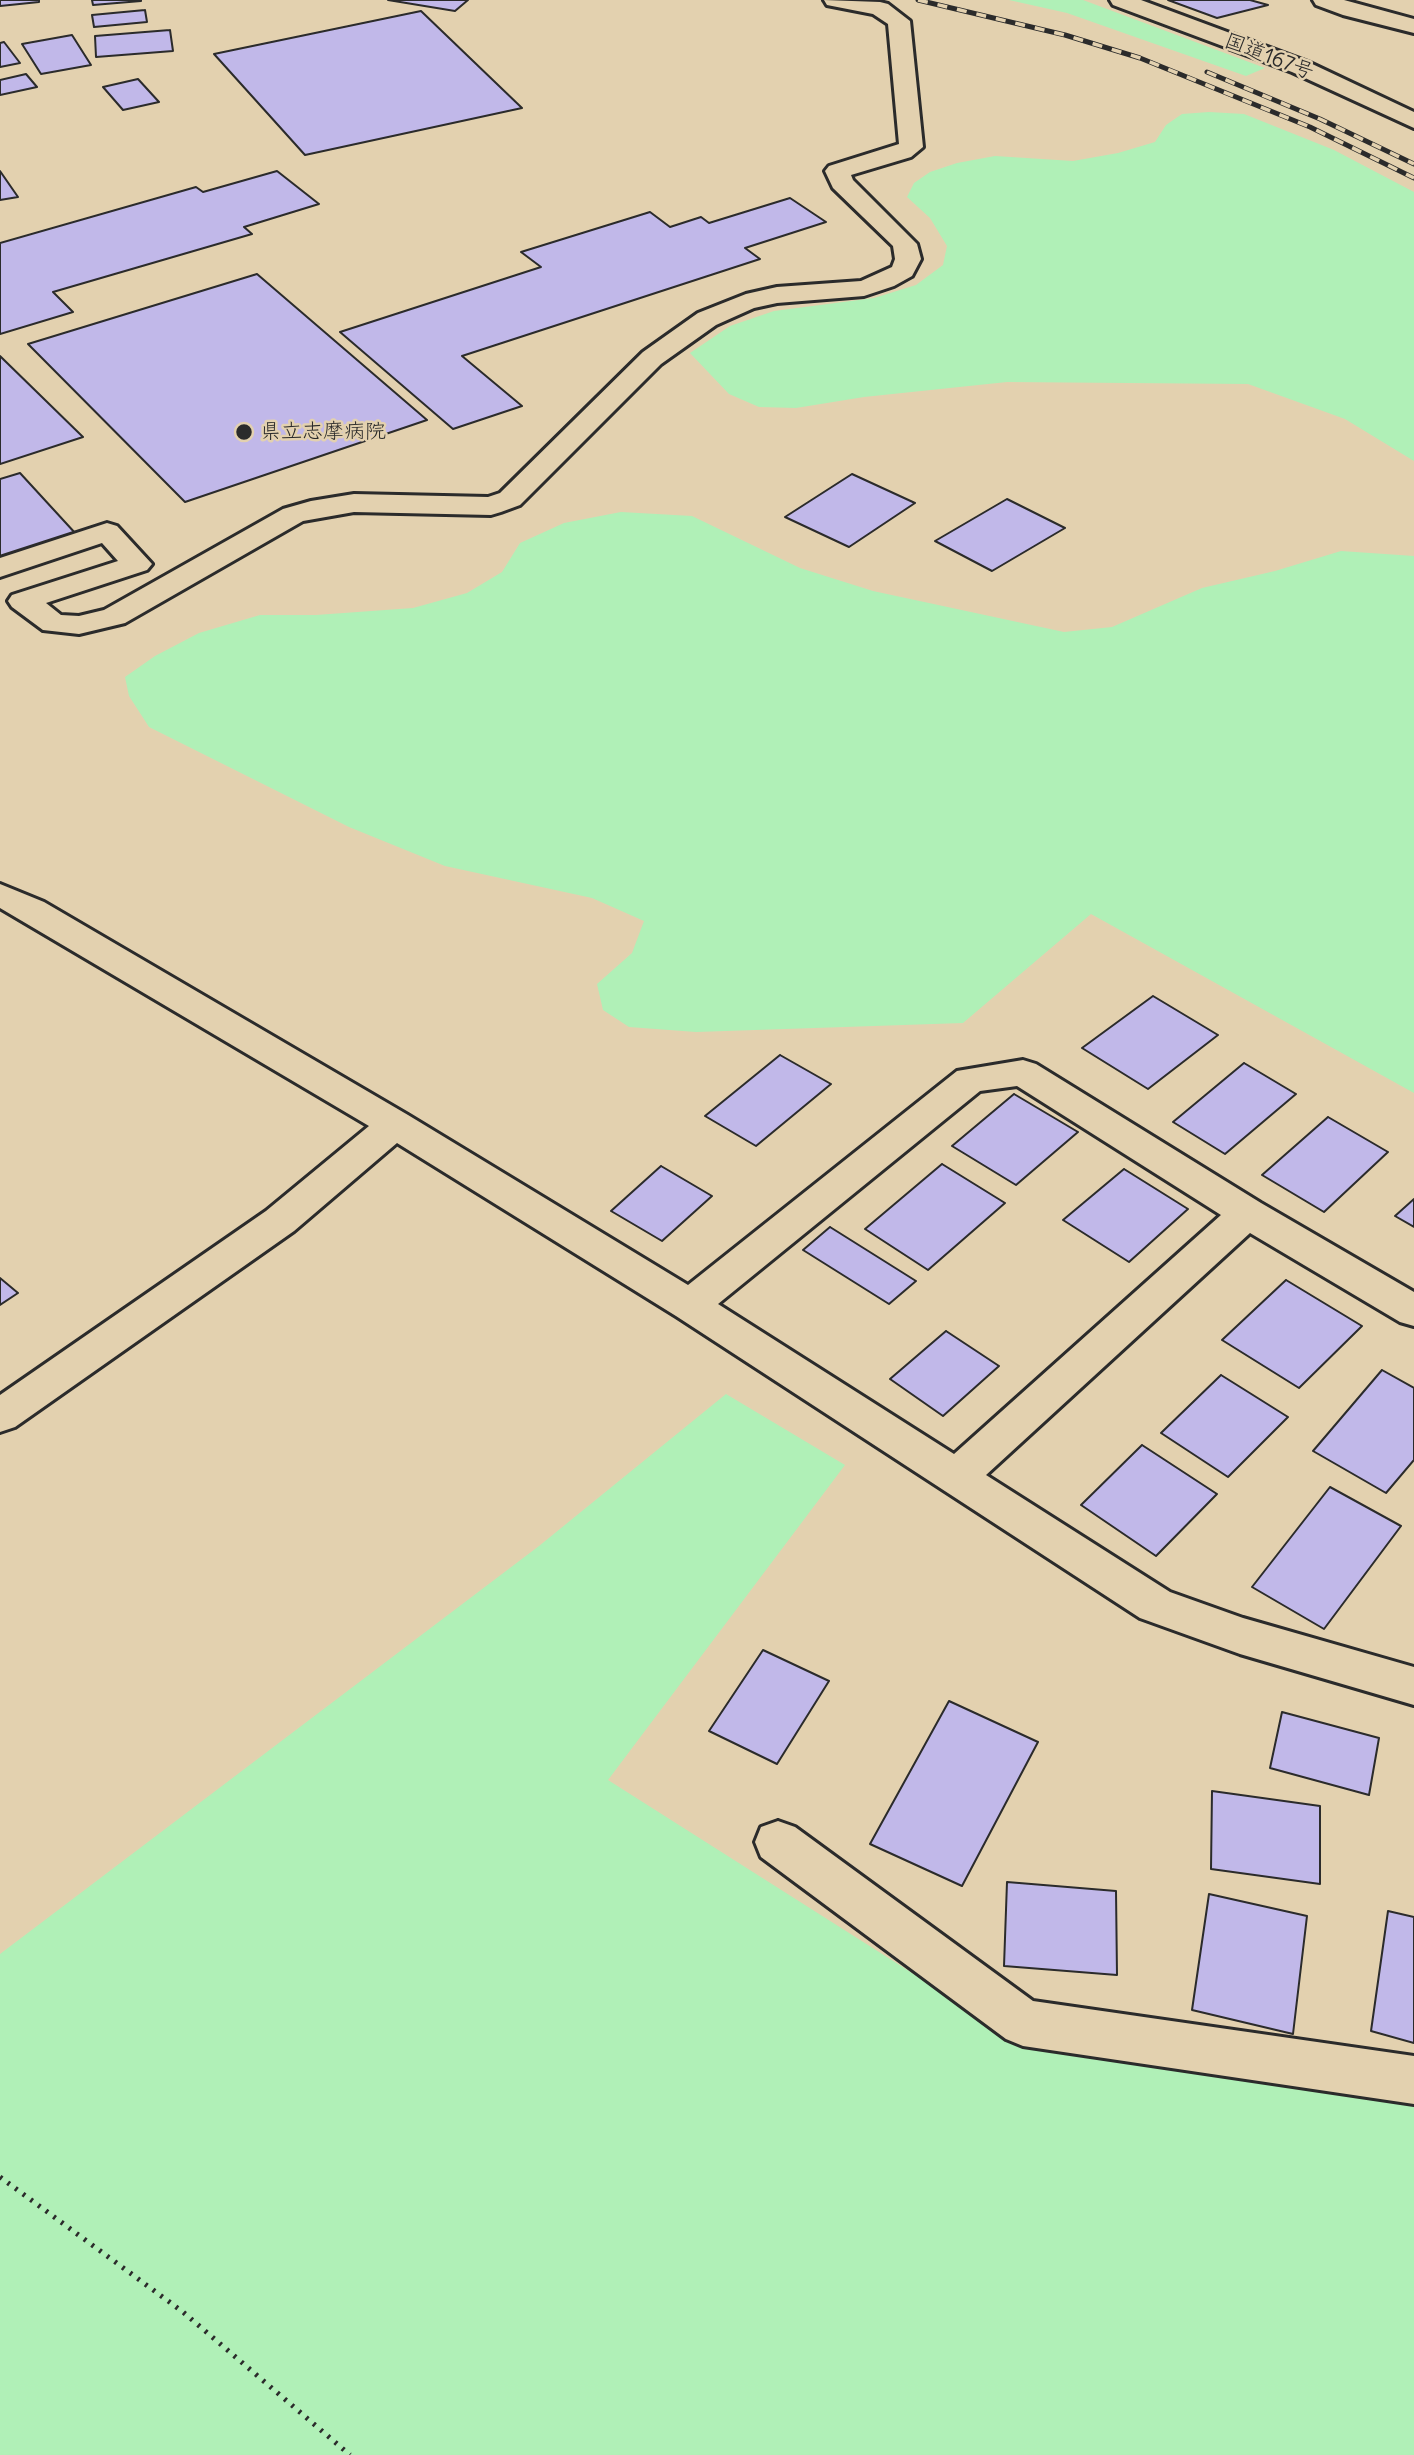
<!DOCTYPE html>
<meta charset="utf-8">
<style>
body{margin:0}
canvas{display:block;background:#e3d1af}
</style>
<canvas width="1414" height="2455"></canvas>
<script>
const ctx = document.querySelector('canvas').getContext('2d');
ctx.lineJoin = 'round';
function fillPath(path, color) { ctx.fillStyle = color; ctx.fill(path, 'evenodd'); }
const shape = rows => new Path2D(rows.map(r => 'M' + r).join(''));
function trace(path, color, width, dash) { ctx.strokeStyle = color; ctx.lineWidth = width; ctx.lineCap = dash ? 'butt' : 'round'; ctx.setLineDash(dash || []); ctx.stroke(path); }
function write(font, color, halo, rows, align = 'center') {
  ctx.font = font + ' Delius,"Klee One",sans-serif'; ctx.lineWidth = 5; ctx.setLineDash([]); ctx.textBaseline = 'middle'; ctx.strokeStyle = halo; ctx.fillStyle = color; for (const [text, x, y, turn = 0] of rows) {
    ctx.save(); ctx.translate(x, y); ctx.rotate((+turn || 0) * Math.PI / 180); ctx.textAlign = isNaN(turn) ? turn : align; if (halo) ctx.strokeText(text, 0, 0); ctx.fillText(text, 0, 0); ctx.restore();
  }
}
fillPath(shape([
 [1009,0,1083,0,1265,68,1246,76,1067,13],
 [1209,112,1244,114,1334,150,1414,192,1414,461,1345,419,1248,384,1007,382,864,397,796,408,759,407,729,394,690,353,730,326,774,311,874,298,916,285,943,265,947,246,930,218,907,197,914,183,930,172,957,163,995,156,1073,161,1118,153,1155,142,1166,125,1182,114],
 [621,512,692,516,800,568,873,591,1064,632,1112,627,1202,588,1275,571,1341,551,1414,556,1414,1093,1091,914,963,1023,696,1032,629,1027,603,1010,597,984,632,953,644,921,592,898,445,866,349,827,149,727,129,696,125,677,155,656,199,633,260,615,316,615,413,608,467,593,502,572,520,543,564,523],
 [726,1394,845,1465,608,1780,920,1978,1326,2085,1414,2098,1414,2455,0,2455,0,1954,539,1546]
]), '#b0f0b7');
const building = shape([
 [0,0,39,0,39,2,0,6,0,0],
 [92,0,141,0,141,1,93,5,92,0],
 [388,0,468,0,455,11,388,0],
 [1168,0,1250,0,1268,5,1217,18,1168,0],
 [145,10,147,22,94,27,92,15,145,10],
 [421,11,522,108,305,155,214,54,421,11],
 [170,30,173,51,96,57,95,36,170,30],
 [72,35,91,65,41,74,22,44,72,35],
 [4,42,20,63,0,67,0,43,4,42],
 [26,74,37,87,0,95,0,80,26,74],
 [138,79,159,102,123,110,103,87,138,79],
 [0,171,18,197,0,200,0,171],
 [277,171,319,204,244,227,252,234,53,292,73,312,0,334,0,243,196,187,203,192,277,171],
 [790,198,826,222,745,248,760,259,462,356,522,406,453,429,340,332,541,267,521,252,650,212,670,227,701,217,709,223,790,198],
 [257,274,427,420,185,502,28,344,257,274],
 [0,356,83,437,0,464,0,356],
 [20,473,76,534,0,559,0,479,20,473],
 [852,474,915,503,849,547,785,517,852,474],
 [1007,499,1065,528,992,571,935,541,1007,499],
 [1153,996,1218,1035,1148,1089,1082,1048,1153,996],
 [780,1055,831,1084,756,1146,705,1116,780,1055],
 [1244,1063,1296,1094,1225,1154,1173,1122,1244,1063],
 [1014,1094,1078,1132,1016,1185,952,1146,1014,1094],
 [1328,1117,1388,1152,1324,1212,1262,1175,1328,1117],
 [942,1164,1005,1203,928,1270,865,1229,942,1164],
 [661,1166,712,1196,662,1241,611,1211,661,1166],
 [1124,1169,1188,1209,1129,1262,1063,1220,1124,1169],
 [1414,1199,1414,1227,1395,1216,1414,1199],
 [830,1227,916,1281,889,1304,803,1250,830,1227],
 [0,1278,18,1293,0,1305,0,1278],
 [1286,1280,1362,1326,1299,1388,1222,1340,1286,1280],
 [946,1331,999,1366,943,1416,890,1379,946,1331],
 [1382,1370,1414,1388,1414,1460,1386,1493,1313,1451,1382,1370],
 [1221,1375,1288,1417,1228,1477,1161,1433,1221,1375],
 [1142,1445,1217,1494,1156,1556,1081,1505,1142,1445],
 [1330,1487,1401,1526,1324,1629,1252,1587,1330,1487],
 [763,1650,829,1681,777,1764,709,1731,763,1650],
 [949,1701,1038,1742,962,1886,870,1844,949,1701],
 [1282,1712,1379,1738,1369,1795,1270,1768,1282,1712],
 [1212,1791,1320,1806,1320,1884,1211,1869,1212,1791],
 [1007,1882,1116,1891,1117,1975,1004,1966,1007,1882],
 [1209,1894,1307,1916,1293,2034,1192,2010,1209,1894],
 [1388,1911,1414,1917,1414,2043,1371,2031,1388,1911]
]);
fillPath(building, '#c1b8e9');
trace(building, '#2b2b2b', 2);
const minor = shape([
 [824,0,880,2,888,4,910,21,923,147,911,157,851,175,853,180,917,244,921,259,912,276,894,286,864,296,777,303,754,308,716,325,661,364,520,505,501,512,491,515,354,512,303,521,125,623,79,634,43,630,12,607,8,601,12,595,118,561,102,543,0,577,0,558,107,523,117,526,152,564,147,570,46,603,61,615,79,616,104,610,283,509,311,501,354,494,488,497,500,493,643,352,698,313,746,294,777,287,861,281,892,267,895,259,893,246,833,188,825,171,829,166,899,144,888,24,873,14,827,5,824,0],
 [1110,0,1141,0,1308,62,1414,112,1414,128,1292,72,1113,5,1110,0],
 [1313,0,1344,0,1414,19,1414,33,1343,15,1316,5,1313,0],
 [0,884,44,902,408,1115,688,1285,957,1071,1023,1060,1036,1064,1261,1203,1414,1292,1414,1326,1400,1322,1250,1233,986,1475,1170,1592,1243,1618,1414,1667,1414,1705,1240,1654,1140,1618,676,1316,397,1143,294,1231,15,1427,0,1432,0,1395,266,1211,369,1126,0,908,0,884],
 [1017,1086,1221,1215,954,1454,718,1304,980,1091,1017,1086],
 [778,1821,795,1827,1033,2001,1414,2056,1414,2104,1023,2046,1006,2039,761,1857,755,1842,761,1827,778,1821]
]);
trace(minor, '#2b2b2b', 6);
trace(shape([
 [0,2177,183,2312,350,2455]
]), '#2b2b2b', 5, [2.5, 7]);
fillPath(minor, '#e3d1af');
const rail = shape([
 [918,0,1065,35,1140,58,1310,127,1414,178],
 [1207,72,1320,119,1414,164]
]);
trace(rail, '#2b2b2b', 5);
trace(rail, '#e3d1af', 3.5, [10]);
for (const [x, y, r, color] of [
 [244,432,9,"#2b2b2b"]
]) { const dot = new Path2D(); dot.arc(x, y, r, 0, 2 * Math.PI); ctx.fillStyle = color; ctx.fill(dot); trace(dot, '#e3d1af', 2.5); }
write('21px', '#2b2b2b', '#e3d1af', [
 ["国道167号",1269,57,21]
]);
write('21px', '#2b2b2b', '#e3d1af', [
 ["県立志摩病院",260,432]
], 'left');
</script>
